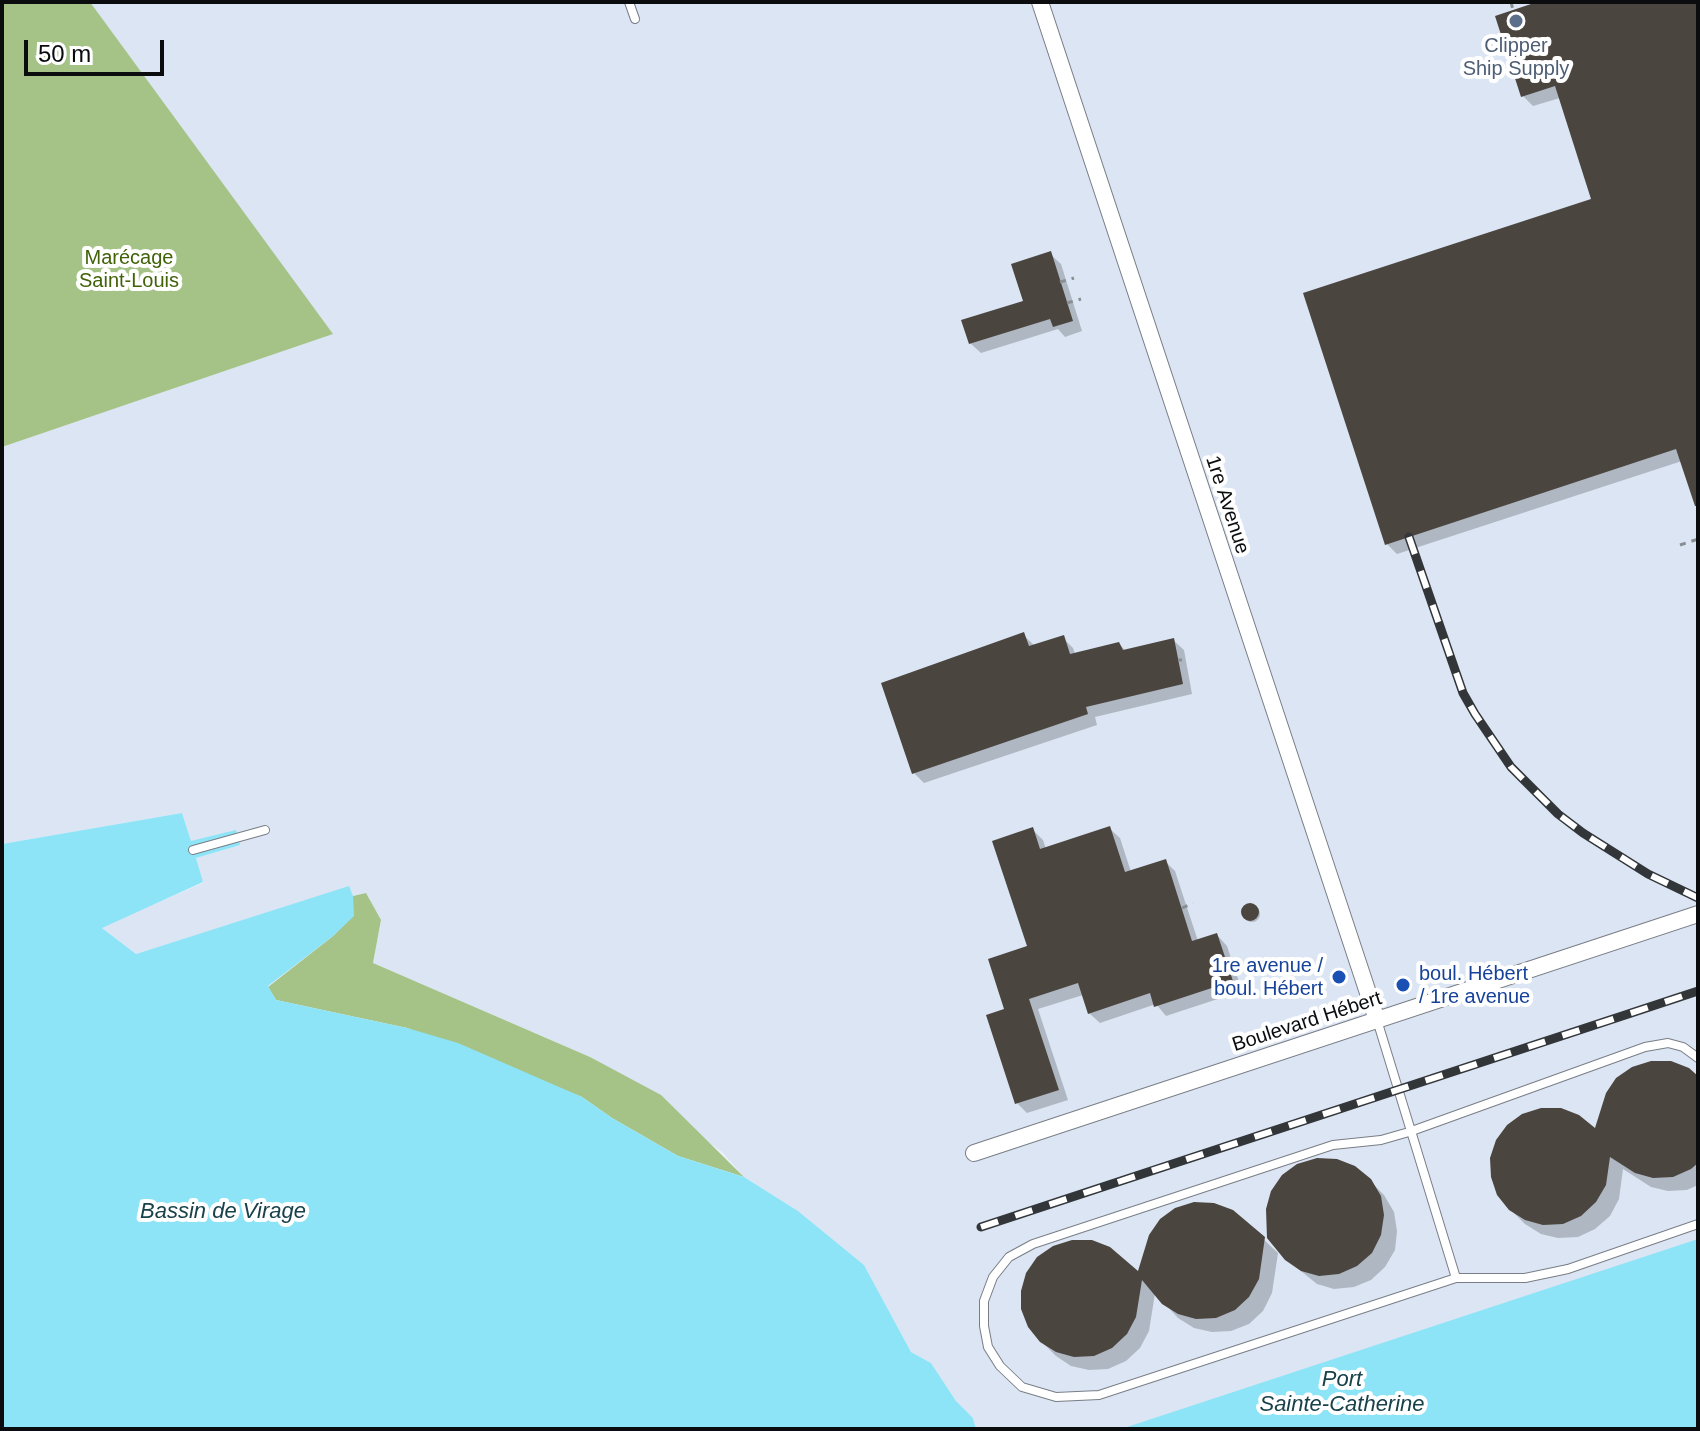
<!DOCTYPE html>
<meta charset="utf-8">
<style>
body{margin:0}
#map{position:relative;width:1700px;height:1431px;overflow:hidden;background:#ecf2fb;font-family:Arial,sans-serif}
canvas{display:block}
.frame{position:absolute;inset:0;border:4px solid #0a0c0e;pointer-events:none}
.scale{position:absolute;left:24px;top:40px;width:140px;height:36px;box-sizing:border-box;border:4px solid #0a0c0e;border-top:0;padding-left:10px;font-size:24px;line-height:28px;white-space:nowrap;color:#0a0c0e;-webkit-text-stroke:6px #fff;paint-order:stroke}
</style>
<div id="map">
<canvas width="1700" height="1431"></canvas>
<div class="frame"></div>
<div class="scale">50 m</div>
</div>
<script>
const ctx = document.querySelector('canvas').getContext('2d');
ctx.lineJoin = 'round';
function fillPath(path, color) { ctx.fillStyle = color; ctx.fill(path, 'evenodd'); }
const shape = rows => new Path2D(rows.map(r => 'M' + r).join(''));
function trace(path, color, width, dash) { ctx.strokeStyle = color; ctx.lineWidth = width; ctx.lineCap = dash ? 'butt' : 'round'; ctx.setLineDash(dash || []); ctx.stroke(path); }
function write(font, color, halo, rows, align = 'center') {
  ctx.font = font + ' Arial,sans-serif'; ctx.lineWidth = 8; ctx.setLineDash([]); ctx.textBaseline = 'middle'; ctx.strokeStyle = halo; ctx.fillStyle = color; for (const [text, x, y, turn = 0] of rows) {
    ctx.save(); ctx.translate(x, y); ctx.rotate((+turn || 0) * Math.PI / 180); ctx.textAlign = isNaN(turn) ? turn : align; if (halo) ctx.strokeText(text, 0, 0); ctx.fillText(text, 0, 0); ctx.restore();
  }
}
fillPath(shape([
 [90,2,1698,2,1698,1242,1134,1429,976,1429,973,1418,956,1401,931,1363,911,1352,864,1265,798,1211,744,1177,722,1152,590,1057,373,963,381,921,366,893,353,896,348,887,136,954,101,927,203,883,196,858,240,845,191,841,182,813,2,844,2,447,332,334]
]), '#dbe5f3');
fillPath(shape([
 [2,2,90,2,333,334,2,447],
 [366,893,381,920,373,963,590,1057,661,1095,744,1177,678,1156,612,1118,582,1097,407,1028,276,1000,268,987,333,936,353,916,353,896]
]), '#a5c387');
fillPath(shape([
 [182,813,191,841,236,830,240,845,196,858,203,882,102,928,136,954,349,886,353,896,354,916,333,936,268,986,276,1000,407,1028,458,1043,582,1097,612,1118,678,1156,744,1177,798,1211,864,1265,911,1352,931,1363,956,1401,973,1418,976,1429,2,1429,2,844],
 [1698,1239,1698,1429,1121,1429]
]), '#8ee4f7');
fillPath(shape([
 [1543,2,1698,2,1698,509,1682,461,1397,554,1387,544,1594,200,1560,98,1533,106,1523,96],
 [1050,254,1061,264,1082,331,1065,337,1058,329,981,353,970,343,1026,302],
 [1023,635,1034,645,1063,638,1073,648,1075,654,1119,644,1126,651,1173,640,1184,650,1192,694,1095,717,1097,725,924,783,914,773],
 [1109,828,1120,838,1131,872,1165,861,1175,871,1198,941,1217,935,1227,946,1242,991,1166,1016,1156,1004,1100,1023,1089,1013,1083,995,1038,1009,1068,1100,1027,1113,1017,1103,1007,1010,1029,947,1033,830,1043,840,1046,849],
 '1244 914a8 8 0 1 1 16 0a8 8 0 1 1-16 0Z',
 [1698,1078,1698,1185,1687,1190,1668,1191,1651,1187,1623,1169,1619,1199,1610,1216,1595,1229,1578,1237,1558,1238,1541,1234,1525,1224,1510,1209,1596,1131],
 [1369,1180,1384,1195,1394,1212,1397,1231,1395,1250,1385,1267,1371,1280,1354,1287,1334,1289,1317,1284,1286,1259],
 [1263,1239,1278,1253,1272,1293,1263,1311,1249,1324,1231,1331,1212,1332,1194,1328,1178,1318,1155,1293,1149,1331,1140,1348,1126,1361,1108,1369,1089,1370,1071,1366,1056,1356,1041,1341,1139,1275]
]), '#0003');
fillPath(shape([
 [1537,2,1698,2,1698,506,1695,506,1676,449,1385,545,1303,293,1591,199,1555,86,1521,97,1495,16],
 [1051,251,1073,321,1053,327,1050,319,969,344,961,320,1023,301,1011,264],
 [1024,632,1029,646,1064,635,1070,654,1119,642,1123,650,1174,638,1183,684,1086,707,1088,714,912,774,881,683],
 [1110,826,1125,872,1166,859,1192,941,1217,933,1233,981,1154,1007,1150,993,1088,1014,1078,983,1029,999,1059,1090,1015,1104,986,1015,1004,1009,988,959,1027,946,992,841,1033,827,1040,849],
 '1241 912a9 9 0 1 1 18 0a9 9 0 1 1-18 0Z',
 [1651,1061,1671,1061,1689,1068,1698,1076,1698,1163,1691,1169,1673,1177,1653,1178,1635,1173,1610,1157,1606,1185,1596,1202,1581,1216,1563,1224,1543,1225,1525,1220,1509,1210,1497,1195,1491,1177,1490,1158,1496,1140,1507,1125,1522,1114,1541,1108,1561,1108,1579,1115,1595,1128,1606,1093,1616,1078,1632,1067],
 [1317,1158,1337,1159,1355,1166,1371,1179,1381,1196,1384,1215,1381,1235,1372,1253,1357,1266,1339,1274,1319,1276,1301,1271,1285,1260,1267,1238,1266,1209,1271,1191,1282,1175,1297,1164],
 [1194,1202,1214,1203,1233,1210,1265,1237,1259,1279,1249,1297,1235,1310,1216,1318,1196,1319,1178,1314,1162,1304,1142,1280,1136,1317,1127,1334,1112,1348,1094,1356,1074,1357,1056,1352,1040,1342,1028,1327,1021,1309,1021,1291,1026,1273,1037,1257,1053,1246,1072,1240,1092,1240,1110,1247,1138,1271,1149,1235,1160,1219,1175,1208]
]), '#4b453f');
const lane = shape([
 [629,2,635,19],
 [193,850,265,830],
 [1377,1020,1456,1278],
 [1698,1058,1683,1047,1668,1043,1645,1047,1409,1132,1381,1140,1333,1145,1033,1244,1009,1257,993,1277,984,1301,984,1326,988,1347,1000,1366,1022,1387,1056,1397,1099,1395,1456,1278,1525,1278,1568,1269,1698,1224]
]);
const street = shape([
 [1040,2,1377,1020],
 [974,1153,1698,914]
]);
trace(lane, '#797e86', 10);
trace(street, '#797e86', 18);
trace(shape([
 [1478,2,1480,2],
 [1511,2,1513,10],
 [1060,282,1074,278],
 [1067,303,1081,299],
 [1680,545,1698,539],
 [1178,660,1182,660],
 [1182,908,1193,903]
]), '#898e93', 3, [6, 6]);
trace(lane, '#fff', 8);
trace(street, '#fff', 16);
const rail = shape([
 [1409,537,1463,693,1475,714,1511,767,1558,814,1583,833,1648,874,1698,898],
 [981,1227,1698,991]
]);
trace(rail, '#333639', 9);
trace(rail, '#fff', 6, [18]);
for (const [x, y, r, color] of [
 [1516,21,8,"#5c6f8a"],
 [1339,977,8,"#1a4fb4"],
 [1403,985,8,"#1a4fb4"]
]) { const dot = new Path2D(); dot.arc(x, y, r, 0, 2 * Math.PI); ctx.fillStyle = color; ctx.fill(dot); trace(dot, '#fff', 3); }
write('20px', '#4e5e75', '#fff', [
 ["Clipper",1516,46],
 ["Ship Supply",1516,69]
]);
write('20px', '#416209', '#fff', [
 ["Marécage",129,258],
 ["Saint-Louis",129,281]
]);
write('20px', '#0a0c0e', '#fff', [
 ["1re Avenue",1227,505,72],
 ["Boulevard Hébert",1307,1022,-18]
]);
write('20px', '#164399', '#fff', [
 ["1re avenue /",1323,966],
 ["boul. Hébert",1323,989],
 ["boul. Hébert",1419,974,"left"],
 ["/ 1re avenue",1419,997,"left"]
], 'right');
write('italic 22px', '#194149', '#fff', [
 ["Bassin de Virage",223,1212],
 ["Port",1342,1380],
 ["Sainte-Catherine",1342,1405]
]);
</script>
